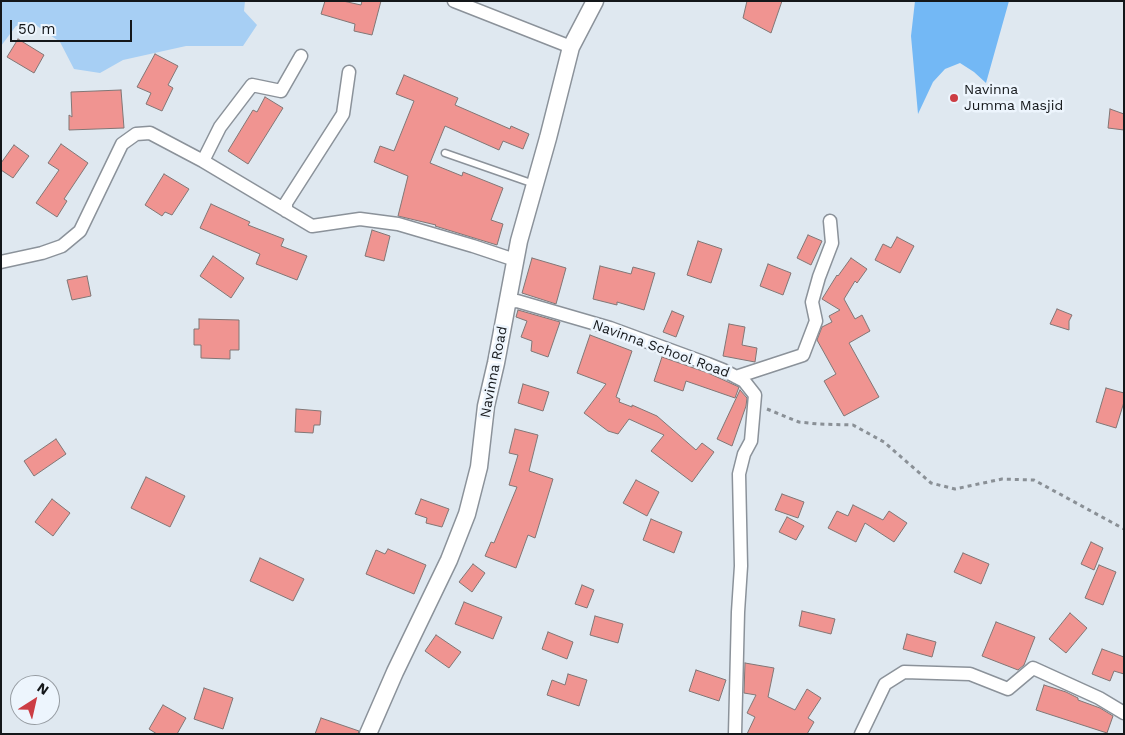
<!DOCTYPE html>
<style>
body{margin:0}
#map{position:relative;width:1125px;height:735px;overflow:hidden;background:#dfe8f0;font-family:"Work Sans",sans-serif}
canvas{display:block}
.frame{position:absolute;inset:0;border:2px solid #14171a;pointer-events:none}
.north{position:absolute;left:10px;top:675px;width:50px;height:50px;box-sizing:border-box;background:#edf5fd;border:1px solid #969ca2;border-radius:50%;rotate:35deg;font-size:14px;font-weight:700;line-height:20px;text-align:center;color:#14171a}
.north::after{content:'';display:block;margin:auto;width:18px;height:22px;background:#cc3d44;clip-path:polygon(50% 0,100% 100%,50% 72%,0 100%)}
.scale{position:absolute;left:10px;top:20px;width:122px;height:22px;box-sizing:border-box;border:2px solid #14171a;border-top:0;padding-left:6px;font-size:15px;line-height:18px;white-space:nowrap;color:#14171a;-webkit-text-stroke:4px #edf5fd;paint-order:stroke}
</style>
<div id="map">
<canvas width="1125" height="735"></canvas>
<div class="frame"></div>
<div class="north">N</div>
<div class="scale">50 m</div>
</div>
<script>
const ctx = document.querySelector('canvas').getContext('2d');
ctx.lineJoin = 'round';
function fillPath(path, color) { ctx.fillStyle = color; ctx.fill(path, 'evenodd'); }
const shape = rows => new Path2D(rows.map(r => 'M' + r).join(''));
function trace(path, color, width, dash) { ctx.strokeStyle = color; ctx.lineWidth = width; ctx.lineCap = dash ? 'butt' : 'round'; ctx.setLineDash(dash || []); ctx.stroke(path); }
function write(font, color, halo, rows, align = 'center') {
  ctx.font = font + ' "Work Sans",sans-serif'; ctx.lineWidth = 5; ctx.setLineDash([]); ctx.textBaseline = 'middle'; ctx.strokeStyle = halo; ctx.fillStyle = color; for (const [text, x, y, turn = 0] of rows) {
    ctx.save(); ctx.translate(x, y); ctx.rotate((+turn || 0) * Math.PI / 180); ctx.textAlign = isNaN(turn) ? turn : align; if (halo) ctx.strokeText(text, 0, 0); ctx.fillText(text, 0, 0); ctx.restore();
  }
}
fillPath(shape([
 [1,1,245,1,244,11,257,25,243,46,186,46,123,60,100,73,74,69,60,42,33,23,16,26,1,46]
]), '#a7cff4');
fillPath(shape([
 [915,1,1009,1,986,83,974,72,960,63,945,69,933,82,918,114,911,36]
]), '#73b8f5');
const building = shape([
 [325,1,343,1,361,5,362,1,381,1,372,35,354,31,355,24,321,14,325,1],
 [747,1,782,1,771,33,743,18,747,1],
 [18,39,44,55,34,73,7,57,18,39],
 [155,54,178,66,168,85,173,88,162,111,146,104,151,93,137,87,155,54],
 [404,75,458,98,455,105,510,129,511,126,529,134,523,149,503,141,499,150,445,126,430,163,462,176,463,172,503,188,491,220,503,224,497,245,435,226,436,225,398,216,408,176,374,162,380,146,394,151,414,101,396,94,404,75],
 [121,90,124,128,69,130,69,115,72,117,71,92,121,90],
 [265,97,283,108,248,164,228,151,253,110,257,112,265,97],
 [1110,109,1124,114,1124,130,1108,128,1110,109],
 [61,144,88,163,64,199,67,201,57,217,36,203,59,170,48,163,61,144],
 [14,145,29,156,13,178,1,170,1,163,14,145],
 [164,174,189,189,172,215,165,212,162,216,145,205,164,174],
 [211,204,250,222,248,225,284,239,281,246,307,256,297,280,256,264,260,254,200,228,211,204],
 [372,230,390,236,384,261,365,256,372,230],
 [808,235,822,241,811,265,797,258,808,235],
 [897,237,914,246,900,273,875,260,883,244,891,248,897,237],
 [698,241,722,249,711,283,687,275,698,241],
 [213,256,244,278,231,298,200,276,213,256],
 [532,258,566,268,556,304,522,293,532,258],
 [851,258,867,269,857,283,855,281,844,299,855,319,862,315,870,331,849,343,879,397,844,416,824,381,836,374,817,340,822,327,832,322,829,316,840,310,822,299,837,275,838,276,851,258],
 [768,264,791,273,783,295,760,286,768,264],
 [600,266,631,274,633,267,655,273,644,310,617,302,617,305,593,299,600,266],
 [87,276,91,296,72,300,67,280,87,276],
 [1057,309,1072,315,1069,321,1069,330,1050,324,1057,309],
 [518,310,560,322,548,357,531,351,532,341,521,337,527,321,516,317,518,310],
 [672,311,684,316,676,337,663,332,672,311],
 [199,319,239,320,239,350,230,350,230,359,201,358,201,345,194,345,194,329,199,329,199,319],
 [729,324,745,327,742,345,757,348,755,362,723,356,729,324],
 [590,335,632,351,616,397,620,399,619,402,632,407,632,405,657,416,696,450,702,443,714,452,692,482,651,451,664,435,629,419,618,434,608,431,584,413,606,384,577,373,590,335],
 [662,357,708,373,739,387,735,398,686,381,683,391,654,381,662,357],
 [523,384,549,392,543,411,518,403,523,384],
 [1106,388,1124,393,1124,402,1116,428,1096,422,1106,388],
 [740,390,747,398,746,406,732,446,717,439,740,390],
 [296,409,321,411,320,425,314,425,313,433,295,432,296,409],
 [515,429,538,435,529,471,553,479,535,538,528,535,516,568,485,556,491,542,494,543,517,487,509,485,518,455,509,453,515,429],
 [56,439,66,454,34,476,24,461,56,439],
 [146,477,185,496,170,527,131,508,146,477],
 [636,480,659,492,647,516,623,503,636,480],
 [782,494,804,502,798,518,775,510,782,494],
 [52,499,70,513,53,536,35,522,52,499],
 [421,499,449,509,442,527,426,523,427,518,415,514,421,499],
 [853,505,883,520,889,511,907,523,894,542,865,523,856,542,828,528,837,511,848,516,853,505],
 [787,517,804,526,796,540,779,532,787,517],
 [651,519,682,532,674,553,643,540,651,519],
 [1091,542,1103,548,1094,570,1081,564,1091,542],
 [388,549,426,565,414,594,366,574,376,550,385,554,388,549],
 [963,553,989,564,981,584,954,572,963,553],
 [260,558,304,579,293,601,250,581,260,558],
 [473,564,485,573,472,592,459,582,473,564],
 [1099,565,1116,572,1103,605,1085,598,1099,565],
 [582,585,594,590,587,608,575,604,582,585],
 [464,602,502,617,493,639,455,624,464,602],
 [802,611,835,619,831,634,799,626,802,611],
 [1070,613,1087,628,1066,653,1049,639,1070,613],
 [595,616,623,624,618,643,590,635,595,616],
 [996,622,1035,637,1024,665,1018,670,982,656,996,622],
 [548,632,573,642,567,659,542,649,548,632],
 [907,634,936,642,932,657,903,649,907,634],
 [436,635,461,652,449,668,425,651,436,635],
 [1102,649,1124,657,1124,674,1114,671,1110,681,1092,674,1102,649],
 [745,663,774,668,768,697,795,710,807,689,821,698,808,718,814,722,807,734,747,734,755,717,747,713,756,695,744,693,745,663],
 [696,670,726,680,719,701,689,691,696,670],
 [568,674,587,680,579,706,547,695,552,680,565,685,568,674],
 [1044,685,1066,692,1078,698,1078,700,1100,708,1113,716,1107,733,1036,710,1044,685],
 [204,688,233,698,223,729,194,719,204,688],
 [163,705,186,718,177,734,157,734,149,729,163,705],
 [321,718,359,731,358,734,315,734,321,718]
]);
fillPath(building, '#f09491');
trace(building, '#817675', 1);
const service = shape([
 [445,153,534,184]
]);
const minor = shape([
 [454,1,571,47],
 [203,161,220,127,252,85,281,91,301,56],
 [286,211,286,203,343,114,349,72],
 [1,262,42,253,62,246,80,231,122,144,136,134,150,133,203,161,312,226,360,219,398,224,473,246,515,260],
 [507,302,517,301,610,328,708,364,723,370,744,381,755,395,751,441,744,454,739,474,741,566,738,612,735,734],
 [736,377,803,355,816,321,812,302,819,277,832,243,830,221],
 [861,734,885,684,904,672,970,674,1008,689,1033,668,1099,698,1124,713]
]);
const tertiary = shape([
 [368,734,395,672,449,560,467,514,479,467,486,406,496,363,519,241,548,138,571,47,595,1]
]);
trace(service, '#8b929a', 9);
trace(minor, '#8b929a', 15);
trace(tertiary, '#8b929a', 19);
trace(shape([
 [767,409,799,422,818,424,853,425,884,442,931,483,955,489,1002,479,1034,480,1124,529]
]), '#8a9096', 3, [4, 4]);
trace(service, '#fff', 6);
trace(minor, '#fff', 12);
trace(tertiary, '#fff', 16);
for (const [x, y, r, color] of [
 [954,98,5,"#cc3d44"]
]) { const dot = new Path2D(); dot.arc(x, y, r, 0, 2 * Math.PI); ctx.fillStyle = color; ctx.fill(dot); trace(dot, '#edf5fd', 2); }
write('14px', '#14171a', '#edf5fd', [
 ["Navinna",964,90],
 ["Jumma Masjid",964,106]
], 'left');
write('14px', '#14171a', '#edf5fd', [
 ["Navinna School Road",661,349,20],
 ["Navinna Road",494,372,-79]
]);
</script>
